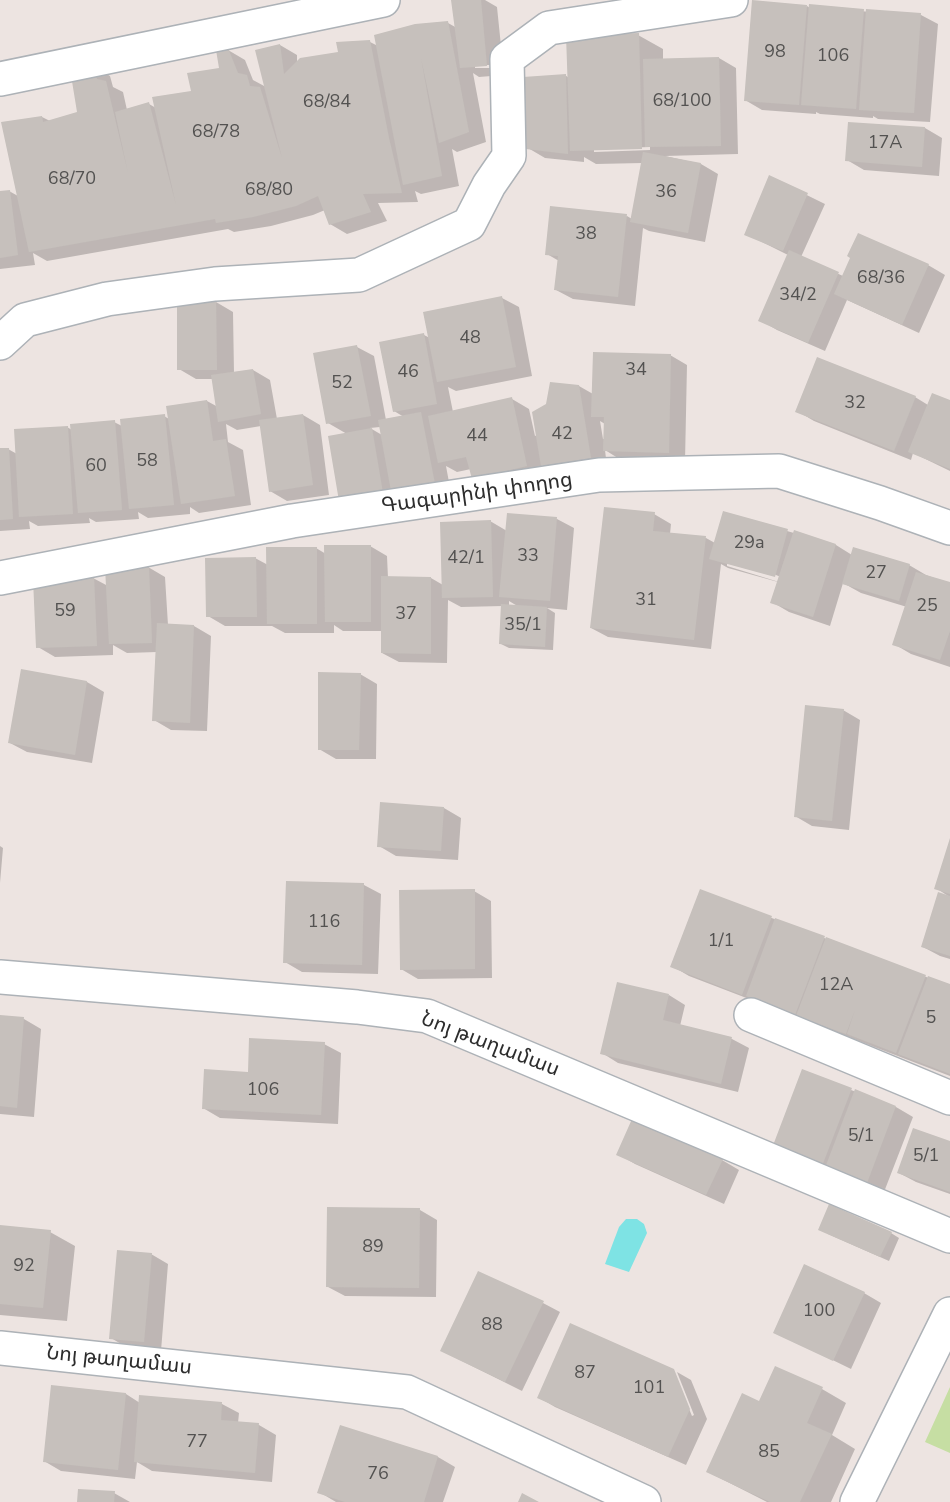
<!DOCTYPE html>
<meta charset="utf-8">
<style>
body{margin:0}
canvas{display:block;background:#ede4e1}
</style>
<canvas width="950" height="1502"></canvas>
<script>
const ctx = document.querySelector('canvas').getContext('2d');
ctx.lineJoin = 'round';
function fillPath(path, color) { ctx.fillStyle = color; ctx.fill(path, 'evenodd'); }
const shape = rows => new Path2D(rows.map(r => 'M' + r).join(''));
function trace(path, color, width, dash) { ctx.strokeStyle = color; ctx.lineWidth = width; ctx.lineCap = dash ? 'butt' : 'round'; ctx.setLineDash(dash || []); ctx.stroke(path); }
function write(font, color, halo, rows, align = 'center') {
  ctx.font = font + ' "Nunito Sans","Noto Sans Armenian",sans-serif'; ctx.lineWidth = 5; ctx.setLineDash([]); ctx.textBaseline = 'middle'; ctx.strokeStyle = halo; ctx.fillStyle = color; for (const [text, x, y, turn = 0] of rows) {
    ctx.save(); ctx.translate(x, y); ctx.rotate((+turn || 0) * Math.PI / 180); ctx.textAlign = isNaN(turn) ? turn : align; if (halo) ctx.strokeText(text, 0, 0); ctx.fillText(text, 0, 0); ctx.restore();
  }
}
fillPath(shape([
 [950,1387,950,1453,925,1442]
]), '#c6dea3');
fillPath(shape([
 [626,1219,637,1219,644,1224,647,1233,629,1272,605,1264,619,1227]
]), '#7ee3e4');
fillPath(shape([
 [453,0,485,0,497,7,504,75,479,77,473,73,486,142,457,152,452,149,459,186,421,194,415,191,418,202,378,203,387,221,347,234,330,224,325,210,313,215,271,226,234,232,228,229,47,261,33,253,35,265,0,269,0,192,9,191,18,196,42,117,50,121,79,113,93,66,110,76,113,87,123,92,127,110,149,104,156,108,192,92,220,69,228,50,245,60,253,80,266,87,280,45,297,55,297,63,340,53,370,42,378,46,448,23,457,28],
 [475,65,495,65,495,68,475,68],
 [807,6,810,8,921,15,938,24,930,122,878,119,873,116,873,118,820,114,816,112,816,114,762,110,745,100],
 [638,35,663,49,663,60,719,58,736,68,738,154,665,156,701,164,718,174,705,242,649,231,643,228,635,306,573,299,556,290,559,261,547,254,627,216,632,219,643,163,596,164,584,157,584,162,545,158,528,148,565,75,569,78],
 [650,147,650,150,594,152,594,149],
 [925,128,942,138,939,176,864,170,847,160],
 [770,177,825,204,801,257,843,276,928,265,945,275,919,333,847,300,825,351,777,330,760,320,788,255,746,234],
 [502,298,519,307,532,376,456,391,448,387,453,412,512,399,529,409,535,436,537,435,579,386,593,394,670,355,687,365,685,462,621,460,605,450,607,467,559,475,541,464,544,476,490,488,471,469,457,472,446,466,451,493,358,516,347,434,328,423,357,347,374,356,386,420,404,417,394,411,424,335,430,338],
 [600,421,605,424,605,439,603,439],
 [380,427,382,435,370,428],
 [216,302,233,312,234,373,253,370,270,380,277,419,303,415,320,425,329,495,287,501,270,491,261,426,237,430,226,424,228,442,243,450,251,505,199,513,190,507,190,514,148,518,138,512,139,519,96,522,89,518,90,523,38,526,29,521,30,529,0,531,0,450,8,449,17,454,67,427,72,430,114,422,122,426,164,416,169,419,207,401,218,407,213,379,196,379,179,369],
 [915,397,928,405,950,402,950,471,913,453,911,460,814,421,797,411],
 [724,513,836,545,852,555,909,565,926,575,950,584,950,667,911,654,894,644,907,607,861,593,843,583,830,626,789,612,772,602,778,582,728,568,721,564,711,649,608,637,591,628,654,514,671,524,670,534,706,538,715,543],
 [727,563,769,572,783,578,779,582,727,566],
 [557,519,574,528,567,610,547,608,555,613,553,650,509,648,501,644,503,606,461,607,448,600,447,663,399,662,382,653,382,631,343,631,334,625,334,633,285,633,272,626,225,626,208,616,255,558,268,565,316,548,326,554,370,546,387,556,388,578,431,578,443,585,490,521,507,531],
 [509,601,519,607,509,606],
 [148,567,165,577,168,625,194,626,211,636,207,731,171,730,154,720,157,652,127,653,113,645,113,655,55,657,38,647,93,578,108,586],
 [22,671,87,682,104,692,92,763,27,752,10,743],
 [360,674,377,684,376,759,336,759,319,749],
 [843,710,860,720,849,830,812,826,795,816],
 [444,808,461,818,458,860,396,856,379,846],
 [950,841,950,959,940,956,923,947,948,896,936,888],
 [0,846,3,848,0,883],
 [287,883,364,885,381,894,378,974,302,972,285,962],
 [474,891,491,901,492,978,418,979,401,969],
 [701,891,950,986,950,1076,689,976,672,966],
 [669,995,685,1005,680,1026,732,1039,749,1048,738,1092,618,1063,602,1053],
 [0,1017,24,1019,41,1029,34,1117,0,1114],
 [324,1044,341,1053,338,1124,220,1118,203,1108,249,1074],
 [851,1090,896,1107,913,1117,884,1192,791,1157],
 [950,1142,950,1194,916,1182,899,1173],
 [618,1154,722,1160,739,1170,724,1204,635,1164],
 [420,1210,437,1220,436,1297,345,1296,328,1287],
 [0,1227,50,1232,75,1246,67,1321,0,1315],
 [891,1233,899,1238,889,1261,828,1234],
 [151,1254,168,1264,161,1351,128,1348,111,1338],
 [864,1293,881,1303,851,1369,775,1332],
 [543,1303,560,1312,522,1391,442,1351],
 [673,1370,692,1416,694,1415,677,1372,691,1380,707,1419,686,1465,555,1407,538,1397],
 [52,1387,126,1394,140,1403,141,1397,222,1404,239,1413,238,1423,259,1425,276,1435,272,1482,152,1471,137,1462,135,1479,61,1471,44,1461],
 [822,1389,846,1403,832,1435,855,1449,831,1502,767,1502,708,1472,760,1403],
 [341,1427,438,1457,455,1467,443,1502,336,1502,319,1492],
 [114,1493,130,1502,78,1502]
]), '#0003');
fillPath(shape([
 [451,0,481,0,487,66,460,68],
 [752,0,807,5,799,105,744,101],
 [809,4,864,9,856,109,801,105],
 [866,9,921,13,914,113,859,110],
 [448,21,469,132,439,143,421,58,442,176,403,185,374,35,415,24],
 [639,33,642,149,570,151,566,35],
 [370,40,389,138,402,193,363,194,371,212,329,225,318,196,296,206,253,217,216,223,215,219,29,252,1,122,42,116,43,122,77,112,70,69,93,64,97,79,106,81,128,173,115,112,149,102,176,205,152,97,191,91,187,73,219,68,216,50,228,48,238,73,247,75,250,86,260,87,282,158,255,50,280,44,284,74,300,58,338,52,336,42],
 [719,57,721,146,645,147,643,59],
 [566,74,568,154,526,149,523,77],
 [848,122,925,127,922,167,845,161],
 [643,152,701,163,688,233,630,222],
 [769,175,808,193,783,251,744,235],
 [10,190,18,255,0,258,0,191],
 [550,206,627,214,618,297,554,290,558,256,545,255],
 [858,233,929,264,902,325,834,294,850,258,847,256],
 [789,250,839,272,808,343,758,321],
 [502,296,516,367,437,382,423,312],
 [177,300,216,300,217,370,177,370],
 [424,333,437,404,393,412,379,342],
 [357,345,371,416,326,424,313,353],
 [593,352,671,354,669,453,603,451,604,417,591,417],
 [817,357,916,396,894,451,795,412],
 [253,369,261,414,218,422,211,375],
 [550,382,579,385,591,458,541,466,532,412,546,404],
 [932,393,950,400,950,469,908,452],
 [512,397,527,466,472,479,466,457,438,463,428,416],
 [207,400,213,441,226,439,235,496,181,504,166,406],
 [421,412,435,484,391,491,378,420],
 [165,414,174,505,129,509,120,419],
 [303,414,313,485,269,492,259,420],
 [115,420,122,510,78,513,70,424],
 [68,426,73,514,19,517,14,429],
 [372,428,384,499,340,507,328,436],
 [0,448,9,448,13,519,0,520],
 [604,507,655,512,653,531,706,536,694,640,590,628],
 [723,511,788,529,775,577,709,559],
 [507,513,557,517,550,601,499,597],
 [491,520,493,597,442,598,440,522],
 [794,530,836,544,813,617,770,603],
 [324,545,371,545,371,622,325,622],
 [266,547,317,547,317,624,267,624],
 [853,547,910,564,899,601,842,584],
 [256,557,257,617,206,617,205,558],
 [149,566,152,643,109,644,105,567],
 [916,572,950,582,950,631,940,660,892,645],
 [94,576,97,646,36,648,33,579],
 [381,576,431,577,431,654,381,653],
 [501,604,547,607,545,647,499,644],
 [157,623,194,625,190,723,152,721],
 [21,669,87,681,75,755,8,743],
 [318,672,361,673,359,750,318,750],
 [805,705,844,709,832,821,794,817],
 [380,802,444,807,441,851,377,847],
 [950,838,950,894,934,889],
 [286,881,364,883,362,965,283,963],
 [475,889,475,969,400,970,399,890],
 [700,889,772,916,742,995,670,967],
 [938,892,950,896,950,956,921,947],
 [775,918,825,936,795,1015,746,996],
 [826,937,926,975,896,1053,847,1034,855,1010,846,1034,796,1016],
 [928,976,950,984,950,1074,898,1054],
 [617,982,669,994,663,1020,732,1037,721,1084,600,1054],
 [0,1015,24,1017,17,1108,0,1106],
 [249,1038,325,1042,321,1115,202,1109,204,1069,248,1072],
 [802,1069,852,1088,822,1166,772,1148],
 [855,1089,896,1106,867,1183,825,1168],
 [632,1119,723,1159,706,1195,616,1155],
 [913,1128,950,1141,950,1192,897,1173],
 [829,1204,892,1232,880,1257,818,1230],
 [327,1207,420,1208,419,1288,326,1287],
 [0,1225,51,1230,43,1308,0,1304],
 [117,1250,152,1253,144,1342,109,1339],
 [804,1264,865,1292,833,1361,773,1333],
 [478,1271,544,1301,505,1382,440,1351],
 [570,1323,674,1369,690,1409,668,1457,537,1398],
 [775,1366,823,1387,807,1423,832,1434,800,1502,770,1502,706,1472,742,1393,759,1401],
 [51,1385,126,1393,118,1470,43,1462],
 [139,1395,222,1402,221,1420,259,1423,255,1473,134,1462],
 [340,1425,438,1456,424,1502,345,1502,317,1493],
 [78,1489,115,1491,114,1502,77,1502],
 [522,1493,539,1502,518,1502]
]), '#c6c0bc');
const street = shape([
 [0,79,383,0],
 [0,343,25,320,107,299,215,284,359,275,469,224,489,185,509,156,507,59,549,28,731,0],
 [0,578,292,521,599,475,779,471,880,503,950,528],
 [0,977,357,1007,427,1016,950,1236],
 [751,1015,950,1098],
 [0,1348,407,1392,644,1502]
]);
const secondary = shape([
 [857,1502,950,1314]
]);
trace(street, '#adb2b7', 36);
trace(secondary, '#adb2b7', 36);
trace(street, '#fff', 33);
trace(secondary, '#fff', 33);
write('18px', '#535251', null, [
 ["98",775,53],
 ["106",833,57],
 ["68/100",682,102],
 ["68/84",327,103],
 ["68/78",216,133],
 ["17A",885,144],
 ["68/70",72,180],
 ["68/80",269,191],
 ["36",666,193],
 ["38",586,235],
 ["68/36",881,279],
 ["34/2",798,296],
 ["48",470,339],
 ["34",636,371],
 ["46",408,373],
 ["52",342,384],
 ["32",855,404],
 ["42",562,435],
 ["44",477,437],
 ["58",147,462],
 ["60",96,467],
 ["29a",749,544],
 ["33",528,557],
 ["42/1",466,559],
 ["27",876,574],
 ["31",646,601],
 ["25",927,607],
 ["59",65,612],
 ["37",406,615],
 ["35/1",523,626],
 ["116",324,923],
 ["1/1",721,942],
 ["12A",836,986],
 ["5",931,1019],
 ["106",263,1091],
 ["5/1",861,1137],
 ["5/1",926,1157],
 ["89",373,1248],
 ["92",24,1267],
 ["100",819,1312],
 ["88",492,1326],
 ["87",585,1374],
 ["101",649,1389],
 ["77",197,1443],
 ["85",769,1453],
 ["76",378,1475]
]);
write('21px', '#2d2d2d', '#fff', [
 ["Գագարինի փողոց",477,494,-8],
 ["Նոյ թաղամաս",490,1045,21],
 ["Նոյ թաղամաս",119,1361,6]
]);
</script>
